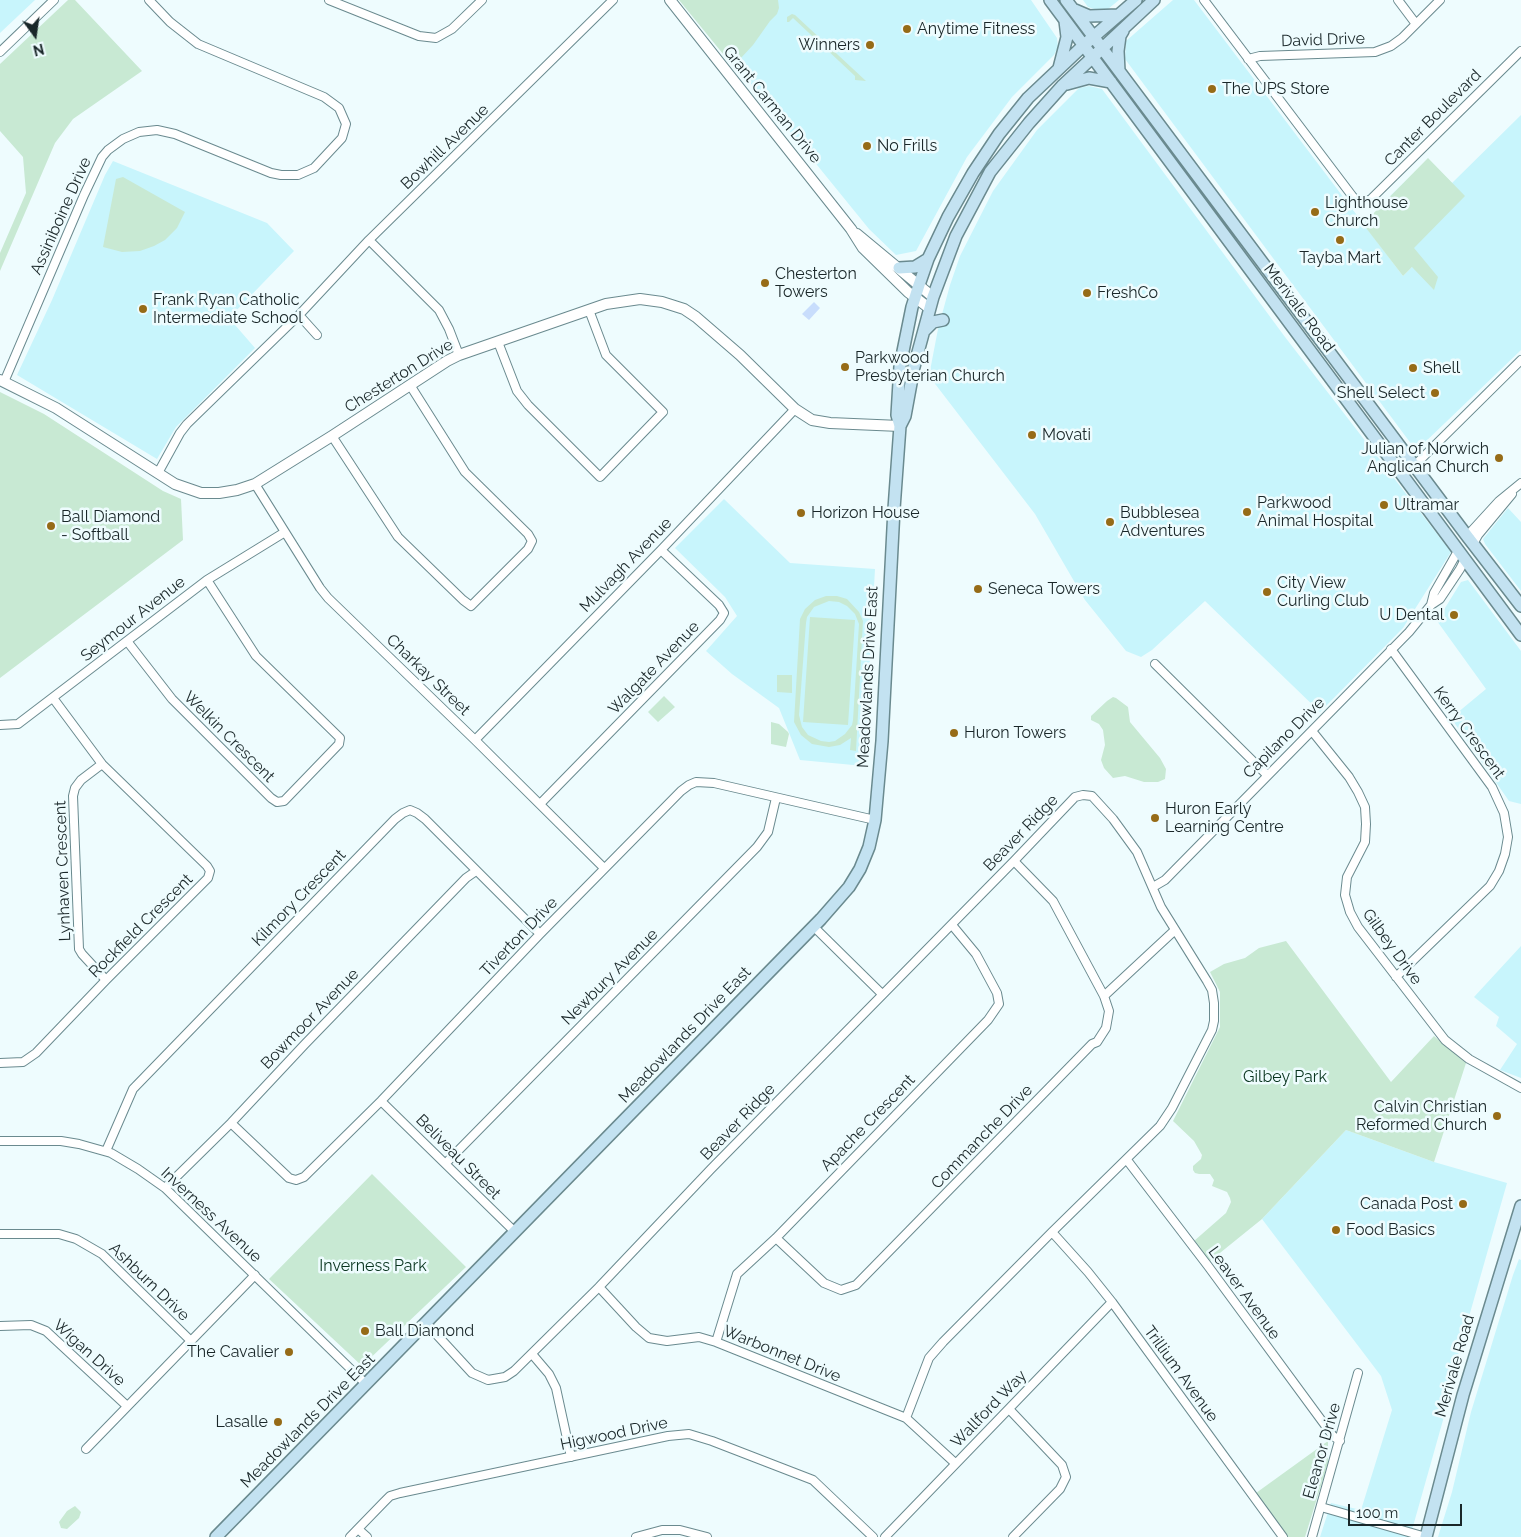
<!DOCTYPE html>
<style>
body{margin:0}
#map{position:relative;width:1521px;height:1537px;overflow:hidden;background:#eefcfe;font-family:Raleway,sans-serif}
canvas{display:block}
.north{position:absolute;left:10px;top:10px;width:50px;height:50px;-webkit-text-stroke:4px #eefcfe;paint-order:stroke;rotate:166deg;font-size:14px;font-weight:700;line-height:20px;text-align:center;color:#1a2729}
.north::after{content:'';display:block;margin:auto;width:18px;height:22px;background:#1a2729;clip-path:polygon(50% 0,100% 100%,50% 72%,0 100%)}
.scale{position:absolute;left:1348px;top:1504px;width:114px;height:22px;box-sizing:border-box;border:2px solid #1a2729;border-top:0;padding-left:6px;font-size:15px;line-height:18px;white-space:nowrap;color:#1a2729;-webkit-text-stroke:4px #eefcfe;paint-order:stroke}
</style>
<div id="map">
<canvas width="1521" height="1537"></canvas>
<div class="north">N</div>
<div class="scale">100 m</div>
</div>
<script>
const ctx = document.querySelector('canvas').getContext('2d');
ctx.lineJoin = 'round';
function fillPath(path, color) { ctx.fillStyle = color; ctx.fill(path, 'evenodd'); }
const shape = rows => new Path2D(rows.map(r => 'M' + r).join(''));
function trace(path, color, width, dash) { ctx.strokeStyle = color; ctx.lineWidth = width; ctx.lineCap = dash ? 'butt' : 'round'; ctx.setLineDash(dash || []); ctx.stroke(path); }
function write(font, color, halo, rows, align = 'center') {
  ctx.font = font + ' Raleway,sans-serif'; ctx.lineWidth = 5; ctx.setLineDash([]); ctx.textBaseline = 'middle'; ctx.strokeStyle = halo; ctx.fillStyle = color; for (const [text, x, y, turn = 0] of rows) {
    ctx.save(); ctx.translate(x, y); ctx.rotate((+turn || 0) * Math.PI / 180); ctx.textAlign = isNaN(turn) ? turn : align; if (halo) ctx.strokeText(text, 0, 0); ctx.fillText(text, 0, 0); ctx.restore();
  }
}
fillPath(shape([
 [0,0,35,0,0,33],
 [683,0,1031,0,1057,38,1058,47,1054,55,1012,97,967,157,916,251,896,255,869,229],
 [1083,0,1119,0,1108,9,1097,10,1088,7],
 [1173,0,1194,0,1403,276,1412,267,1413,249,1382,206,1383,203,1428,159,1452,183,1521,115,1521,350,1421,446,1412,445,1125,59,1126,41],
 [1089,86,1102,89,1285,337,1451,552,1403,628,1320,712,1205,601,1152,650,1141,657,1126,651,1085,600,1035,514,929,376,938,329,950,285,960,256,993,191,1037,130,1079,88],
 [113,161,267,223,294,251,229,318,255,348,176,427,157,459,17,375,52,300,105,175],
 [724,499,790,563,875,569,864,766,800,760,779,708,732,674,706,651,737,616,725,597,675,548],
 [1508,508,1521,522,1521,591,1485,544,1483,539],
 [1468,580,1521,651,1521,804,1509,801,1451,718,1486,689,1437,621,1461,582],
 [1521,946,1521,1078,1500,1070,1517,1044,1496,1026,1499,1017,1474,997],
 [1346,1130,1434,1162,1507,1183,1447,1394,1447,1406,1410,1537,1320,1537,1331,1503,1361,1510,1392,1410,1381,1376,1262,1219],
 [1519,1259,1521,1260,1521,1537,1438,1537,1452,1492,1471,1412,1513,1275]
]), '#c8f5fc');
fillPath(shape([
 [68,0,75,0,142,71,73,119,55,143,0,271,0,253,26,193,23,157,0,131,0,64],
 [679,0,778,0,779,8,777,14,770,21,753,45,740,59,733,62,728,60],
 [792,14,795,15,866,81,855,80,855,76,793,18,789,22,787,22,787,17],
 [1428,158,1465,196,1414,248,1438,277,1434,290,1412,267,1403,276,1363,224],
 [123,177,185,212,177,228,165,240,154,246,140,251,122,252,103,247,116,179],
 [0,392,44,414,163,491,181,499,183,540,0,678],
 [826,596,837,596,847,599,859,612,863,621,856,751,850,750,851,738,840,745,829,747,812,744,801,735,794,722,800,619,805,609,815,600],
 [829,601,839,602,847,606,855,614,859,624,853,720,852,725,845,734,835,741,829,742,821,741,808,735,802,727,799,715,806,623,807,617,814,607],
 [810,617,855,620,848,725,803,722],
 [777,675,792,675,792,693,777,692],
 [664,696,675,707,658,722,648,712],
 [1113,697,1116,698,1128,707,1130,722,1160,758,1166,769,1165,779,1158,782,1144,782,1125,776,1113,778,1104,768,1101,760,1105,745,1103,730,1099,724,1091,720,1091,716,1107,701],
 [771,722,779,724,788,732,789,734,786,747,771,744],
 [1286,941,1391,1082,1434,1036,1466,1063,1434,1162,1346,1130,1262,1219,1210,1261,1194,1241,1226,1213,1231,1202,1230,1198,1227,1192,1212,1186,1214,1180,1210,1174,1199,1174,1195,1173,1193,1170,1193,1166,1201,1159,1202,1155,1194,1141,1173,1121,1220,1027,1220,992,1210,972,1224,964,1245,958,1259,948],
 [372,1174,466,1267,362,1366,269,1279],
 [1328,1441,1328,1463,1305,1537,1287,1537,1256,1493],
 [75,1506,81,1512,79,1518,67,1529,61,1528,59,1522,67,1511]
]), '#c8e9d3');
fillPath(shape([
 [814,302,820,308,809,320,802,314]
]), '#c8ddfc');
const minor = shape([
 [329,0,419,36,436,38,452,29,482,0],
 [1204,0,1353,197,1358,201,1370,200,1521,51],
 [1398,0,1416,24],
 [0,52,54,0],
 [1248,59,1260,56,1375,52,1391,46,1402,38,1440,0],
 [369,240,439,310,449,329,459,355],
 [299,315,317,335],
 [498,342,517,391,528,405,600,477,663,412,606,355,589,310],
 [4,382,84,195,102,157,108,150,123,139,139,132,157,130,175,134,271,173,281,175,298,175,314,168,342,138,346,124,339,108,324,97,198,44,170,22,149,0],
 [332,436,398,537,463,600,471,606,528,549,532,541,528,534,465,472,410,385],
 [1415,465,1521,360],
 [158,473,180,433,187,424,299,315,369,240,613,0],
 [255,484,320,588,328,598,475,740,604,868],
 [1467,536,1499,501,1521,483],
 [1473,544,1478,535,1512,494],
 [1431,605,1434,593,1458,551],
 [127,641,172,699,271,798,277,802,284,801,339,744,340,738,256,656,207,580],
 [1391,649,1492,787,1504,813,1508,837,1505,854,1499,871,1490,886,1396,977],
 [1155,664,1267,775],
 [0,725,18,724,207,580,285,532],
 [1312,731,1349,777,1358,792,1365,807,1366,824,1365,842,1347,877,1345,895,1350,912,1358,927,1445,1040,1469,1059,1521,1088],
 [475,740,661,550,795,409],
 [102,764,81,780,75,788,73,796,79,949,82,954,106,980],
 [540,804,720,620,724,613,719,605,661,550],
 [1153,887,1165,880,1409,632,1431,605,1440,599,1460,569,1465,559],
 [814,927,882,994],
 [1104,996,1175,930],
 [0,1063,23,1062,36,1053,106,980,208,878,210,871,207,866,102,764,53,698],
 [381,1101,515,1232],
 [231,1123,289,1178,296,1180,304,1177,381,1101,540,934,681,791,689,785,696,782,714,783,875,820],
 [0,1141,61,1141,79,1144,111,1153,138,1169,165,1188,366,1384],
 [106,1151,133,1089,395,819,403,813,410,810,417,813,425,819,540,934],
 [1127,1160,1208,1266,1333,1436,1340,1441],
 [446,1163,757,847,768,832,776,798],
 [165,1188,231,1123,305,1044,466,878,476,871],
 [1052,1232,1088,1272,1112,1302,1283,1537],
 [0,1234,59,1234,76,1239,102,1254,191,1341],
 [776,1238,824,1283,841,1290,856,1285,1092,1044,1097,1042,1106,1028,1109,1011,1104,996,1053,901,1014,861],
 [599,1287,636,1327,649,1338,667,1341,699,1337,716,1342,906,1418,955,1463],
 [426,1323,472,1373,488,1380,505,1377,514,1371,599,1287,711,1169,1014,861,1075,797,1083,795,1092,796,1113,819,1137,852,1161,907,1207,981,1212,990,1214,1003,1214,1021,1212,1030,1172,1108,1160,1126,1052,1232,943,1342,929,1358,906,1418],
 [0,1326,31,1325,46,1331,127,1406],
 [716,1342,737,1274,776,1238,988,1020,999,1004,997,993,976,954,952,925],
 [532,1354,549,1374,556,1388,571,1457],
 [1009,1409,1062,1465,1066,1477,1060,1489,1013,1537],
 [86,1449,255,1275],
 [1321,1507,1426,1537],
 [358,1529,367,1537],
 [350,1537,384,1502,390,1496,400,1493,668,1436,689,1434,712,1441,813,1480,873,1537],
 [636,1537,662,1530,680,1530,707,1537],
 [885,1537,1112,1302],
 [1312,1537,1358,1373]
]);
const tertiary = shape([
 [670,0,851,229,863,248,908,292,929,308],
 [857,234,933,297],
 [0,380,56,408,175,484,201,493,219,493,237,490,255,484,332,436,447,361,459,355,606,304,640,299,662,302,684,309,696,317,740,355,795,409,812,420,830,423,900,426]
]);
const secondary = shape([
 [1050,0,1521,635],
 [1066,0,1467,536,1521,606],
 [1075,10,1089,16,1119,15],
 [1059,68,1067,37,1065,21],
 [1119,71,1118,51,1120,36,1123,31],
 [1067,84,1089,78,1111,82],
 [899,268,915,267,928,259],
 [924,331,933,322,943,320],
 [900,426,905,416,914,367,933,297,956,236,990,172,1029,123,1063,85,1154,0],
 [216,1537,821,919,849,887,860,869,869,847,875,820,882,741,894,509,900,426,897,415,900,366,912,307,919,285,928,259,948,217,973,173,999,134,1028,98,1084,45,1136,0],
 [1426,1537,1463,1395,1521,1206]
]);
trace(minor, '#6a8a8f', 10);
trace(tertiary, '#6a8a8f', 12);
trace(secondary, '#6a8a8f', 14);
trace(minor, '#fff', 8);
trace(tertiary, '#fff', 10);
trace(secondary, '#c3e2f1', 11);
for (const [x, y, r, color] of [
 [907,29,5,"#966b17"],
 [870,45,5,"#966b17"],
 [1212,89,5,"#966b17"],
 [867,146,5,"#966b17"],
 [1315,212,5,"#966b17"],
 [1340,240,5,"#966b17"],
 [765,283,5,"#966b17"],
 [1087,293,5,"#966b17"],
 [143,309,5,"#966b17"],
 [845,367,5,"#966b17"],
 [1413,368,5,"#966b17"],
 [1435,393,5,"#966b17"],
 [1032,435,5,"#966b17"],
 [1499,458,5,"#966b17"],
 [1384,505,5,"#966b17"],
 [1247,512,5,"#966b17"],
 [801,513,5,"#966b17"],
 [1110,522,5,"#966b17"],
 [51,526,5,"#966b17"],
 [978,589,5,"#966b17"],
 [1267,592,5,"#966b17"],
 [1454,615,5,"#966b17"],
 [954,733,5,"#966b17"],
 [1155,818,5,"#966b17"],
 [1497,1116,5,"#966b17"],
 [1463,1204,5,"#966b17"],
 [1336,1230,5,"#966b17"],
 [365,1331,5,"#966b17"],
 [289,1352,5,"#966b17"],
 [278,1422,5,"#966b17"]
]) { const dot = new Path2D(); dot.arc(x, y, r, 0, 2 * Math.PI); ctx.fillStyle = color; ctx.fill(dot); trace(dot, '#eefcfe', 2); }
write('16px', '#1a2729', '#eefcfe', [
 ["Anytime Fitness",917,29],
 ["Winners",860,45,"right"],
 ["The UPS Store",1222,89],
 ["No Frills",877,146],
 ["Lighthouse",1325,203],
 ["Church",1325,221],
 ["Tayba Mart",1340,258,"center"],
 ["Chesterton",775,274],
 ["Towers",775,292],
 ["FreshCo",1097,293],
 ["Frank Ryan Catholic",153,300],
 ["Intermediate School",153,318],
 ["Parkwood",855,358],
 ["Presbyterian Church",855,376],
 ["Shell",1423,368],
 ["Shell Select",1425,393,"right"],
 ["Movati",1042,435],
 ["Julian of Norwich",1489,449,"right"],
 ["Anglican Church",1489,467,"right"],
 ["Parkwood",1257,503],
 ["Animal Hospital",1257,521],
 ["Ultramar",1394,505],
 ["Horizon House",811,513],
 ["Bubblesea",1120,513],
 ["Adventures",1120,531],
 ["Ball Diamond",61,517],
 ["- Softball",61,535],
 ["City View",1277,583],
 ["Curling Club",1277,601],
 ["Seneca Towers",988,589],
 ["U Dental",1444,615,"right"],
 ["Huron Towers",964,733],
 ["Huron Early",1165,809],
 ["Learning Centre",1165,827],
 ["Calvin Christian",1487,1107,"right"],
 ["Reformed Church",1487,1125,"right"],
 ["Canada Post",1453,1204,"right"],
 ["Food Basics",1346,1230],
 ["Ball Diamond",375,1331],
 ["The Cavalier",279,1352,"right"],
 ["Lasalle",268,1422,"right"]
], 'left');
write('16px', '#1a2729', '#eefcfe', [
 ["David Drive",1323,40,-2],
 ["Grant Carman Drive",772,105,51],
 ["Canter Boulevard",1433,118,-45],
 ["Bowhill Avenue",445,147,-44],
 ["Assiniboine Drive",61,216,-66],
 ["Merivale Road",1299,308,53],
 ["Chesterton Drive",399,376,-32],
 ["Mulvagh Avenue",626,565,-46],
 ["Seymour Avenue",133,619,-38],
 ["Walgate Avenue",654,668,-46],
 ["Charkay Street",428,675,44],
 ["Meadowlands Drive East",868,677,-87],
 ["Kerry Crescent",1469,733,54],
 ["Welkin Crescent",229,737,45],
 ["Capilano Drive",1284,738,-45],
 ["Beaver Ridge",1021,833,-46],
 ["Lynhaven Crescent",63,871,-92],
 ["Kilmory Crescent",299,898,-46],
 ["Rockfield Crescent",141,926,-45],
 ["Tiverton Drive",519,937,-46],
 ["Gilbey Drive",1392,947,54],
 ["Newbury Avenue",610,977,-45],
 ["Bowmoor Avenue",310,1019,-46],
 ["Meadowlands Drive East",685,1035,-46],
 ["Beaver Ridge",738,1122,-46],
 ["Apache Crescent",868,1123,-46],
 ["Commanche Drive",982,1137,-46],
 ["Beliveau Street",458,1157,45],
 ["Inverness Avenue",211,1215,43],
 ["Ashburn Drive",149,1282,44],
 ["Leaver Avenue",1244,1293,54],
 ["Wigan Drive",89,1353,42],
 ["Warbonnet Drive",782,1354,22],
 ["Merivale Road",1455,1366,-74],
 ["Trillium Avenue",1181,1374,54],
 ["Wallford Way",989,1409,-46],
 ["Meadowlands Drive East",308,1421,-45],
 ["Higwood Drive",614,1434,-12],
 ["Eleanor Drive",1322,1451,-74]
]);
write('16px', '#08341e', '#eefcfe', [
 ["Gilbey Park",1285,1077],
 ["Inverness Park",373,1266]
]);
</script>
